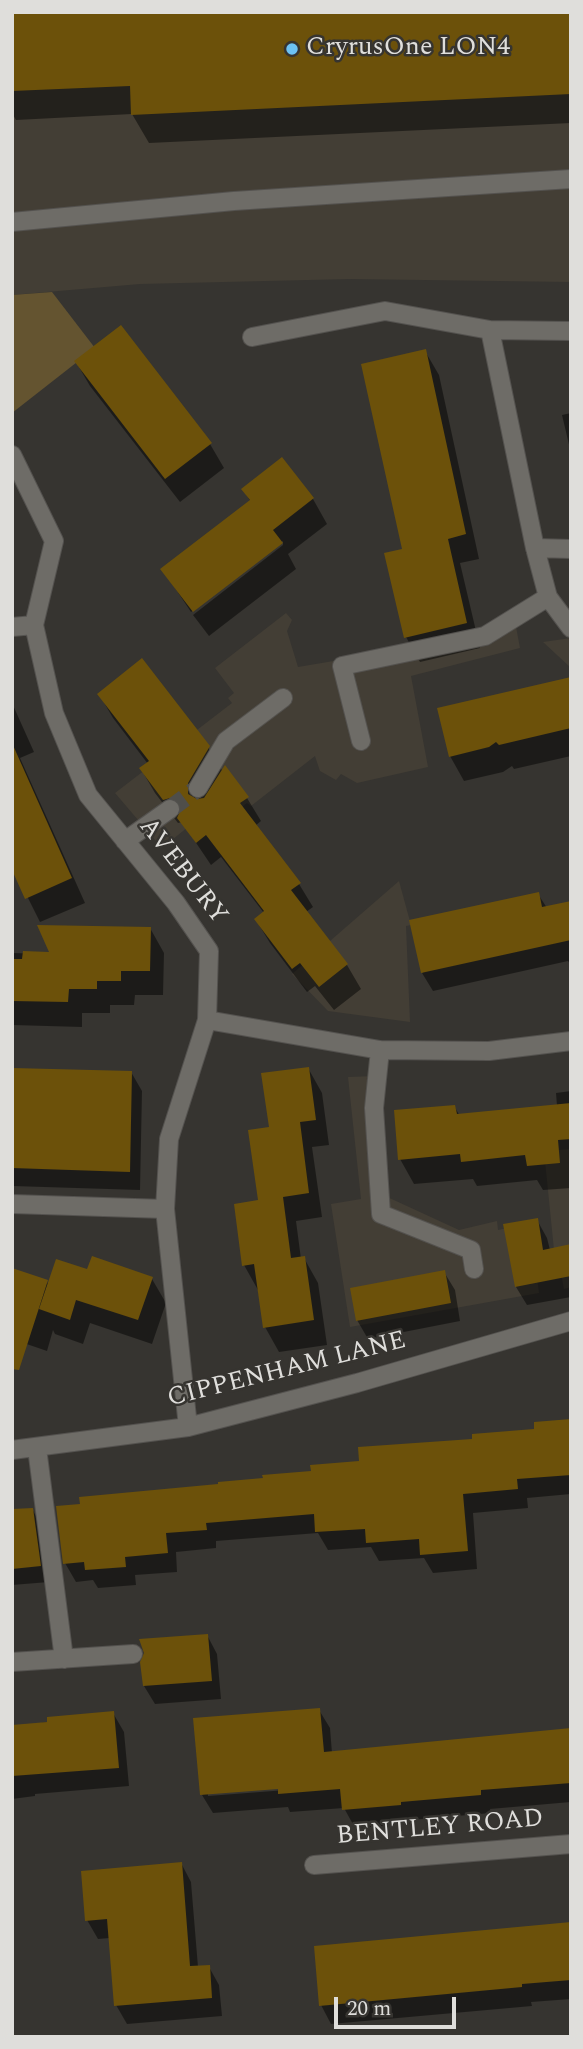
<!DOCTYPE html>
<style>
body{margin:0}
#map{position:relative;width:583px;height:2049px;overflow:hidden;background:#363430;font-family:Spectral,serif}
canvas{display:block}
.frame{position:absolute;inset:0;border:14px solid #dfdedb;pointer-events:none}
.scale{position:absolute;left:334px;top:1997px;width:122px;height:32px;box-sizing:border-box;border:4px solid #dfdedb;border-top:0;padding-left:9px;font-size:21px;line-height:24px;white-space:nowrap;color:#dfdedb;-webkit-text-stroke:5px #363430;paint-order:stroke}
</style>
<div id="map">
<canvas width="583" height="2049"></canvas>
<div class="frame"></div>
<div class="scale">20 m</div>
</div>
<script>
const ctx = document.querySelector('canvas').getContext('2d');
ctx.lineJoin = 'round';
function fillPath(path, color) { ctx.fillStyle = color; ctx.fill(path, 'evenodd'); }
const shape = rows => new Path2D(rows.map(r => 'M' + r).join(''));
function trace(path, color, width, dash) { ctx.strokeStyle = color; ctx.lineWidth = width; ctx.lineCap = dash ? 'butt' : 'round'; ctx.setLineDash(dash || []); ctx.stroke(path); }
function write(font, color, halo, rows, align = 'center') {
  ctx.font = font + ' Spectral,serif'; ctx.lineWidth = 5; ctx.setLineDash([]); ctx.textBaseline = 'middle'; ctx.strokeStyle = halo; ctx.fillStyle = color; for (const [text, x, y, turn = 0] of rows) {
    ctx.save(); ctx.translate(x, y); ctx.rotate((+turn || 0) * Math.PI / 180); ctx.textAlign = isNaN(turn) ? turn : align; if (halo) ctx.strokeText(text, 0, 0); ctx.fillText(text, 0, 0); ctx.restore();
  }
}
fillPath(shape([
 [12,12,571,12,571,282,350,279,140,284,12,295],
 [286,613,292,620,287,631,298,667,487,635,514,616,520,648,411,676,428,767,357,783,341,774,336,780,320,771,315,756,251,806,247,803,221,824,209,810,162,848,115,793,232,703,228,698,234,693,215,668],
 [571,638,571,668,543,642],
 [399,881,411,925,406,926,410,1022,328,1011,292,974],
 [376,1076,383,1195,459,1230,497,1221,498,1230,530,1223,539,1293,350,1327,331,1204,361,1199,348,1077],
 [571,1149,571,1287,564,1289,557,1253,554,1250,544,1151]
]), '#433e35');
fillPath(shape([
 [52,292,95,348,12,413,12,295]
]), '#645430');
fillPath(shape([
 [12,12,571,12,571,123,149,143,132,114,16,120,12,113],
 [425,351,439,375,479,559,460,563,480,648,420,662,406,637,404,550],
 [76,362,210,444,224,468,180,502,90,386],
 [571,413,571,453,562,415],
 [282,460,313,499,327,524,288,554,296,569,209,636,193,615,283,545,283,541,191,612,163,570,251,502,243,490],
 [571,678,571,756,514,769,512,766,503,772,464,781,450,756],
 [99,694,208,747,223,772,247,798,261,821,255,826,299,884,313,907,306,912,347,965,361,989,334,1010,315,986,307,992,270,943,256,920,264,913,221,857,211,865,182,822,178,823,155,793,141,769,148,764,113,718],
 [12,703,34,752,20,758,85,903,40,922,12,866],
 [538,894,547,908,571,903,571,965,568,961,433,991,422,973],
 [150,928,164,953,163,995,135,995,134,1005,110,1005,110,1013,82,1013,82,1027,12,1025,12,953,51,954],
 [308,1068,322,1093,329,1145,312,1147,322,1217,296,1221,301,1259,304,1258,318,1283,327,1345,279,1352,265,1327,258,1290,244,1265,260,1202,271,1129],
 [12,1070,131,1072,142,1091,140,1190,12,1186],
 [571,1091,571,1188,543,1190,537,1180,477,1186,473,1179,414,1184,400,1159,454,1106,460,1116,557,1106,556,1093],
 [537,1220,547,1238,550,1250,571,1246,571,1297,527,1305,516,1287],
 [444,1272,455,1290,460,1321,368,1339,357,1320],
 [152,1279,166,1303,152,1344,90,1323,83,1344,55,1334,53,1330,47,1351,12,1339,47,1282,49,1286],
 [571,1421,571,1494,527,1498,528,1508,473,1513,477,1569,433,1573,424,1558,379,1561,371,1547,328,1550,318,1533,216,1541,216,1548,176,1552,177,1572,135,1575,136,1585,98,1588,93,1580,76,1582,65,1563,220,1486,312,1472,474,1441,536,1431],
 [32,1509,41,1525,49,1582,12,1585,12,1511],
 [207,1635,217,1654,221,1699,155,1704,144,1686],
 [319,1710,330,1728,332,1753,571,1730,571,1802,490,1809,491,1813,410,1820,411,1824,355,1828,344,1808,290,1812,288,1807,213,1813,202,1795],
 [286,1786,286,1790,208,1796,208,1793],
 [113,1713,124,1732,129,1786,35,1794,35,1796,12,1799,12,1727],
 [181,1863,191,1882,198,1967,209,1967,219,1985,222,2016,127,2024,116,2005,110,1938,98,1939,87,1920],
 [571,1923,571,1999,531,2002,532,2006,331,2024,321,2005]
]), '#0007');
fillPath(shape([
 [12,12,571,12,571,94,131,115,130,86,12,91],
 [121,325,212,443,165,479,74,361],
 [426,349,466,534,448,539,467,623,404,638,384,553,402,549,361,364],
 [282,457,314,498,273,530,283,543,193,612,160,569,250,500,241,489],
 [142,658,210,746,188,783,188,794,197,799,204,798,225,765,249,797,240,803,301,883,291,890,348,964,319,987,300,963,292,969,254,919,264,911,206,835,196,843,177,818,181,809,179,802,170,798,163,800,139,768,149,761,97,694],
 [571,677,571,728,499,745,496,742,489,747,449,757,437,708],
 [12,743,72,878,25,899,12,870],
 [539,892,542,907,571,901,571,940,421,973,409,920],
 [37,925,151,927,150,971,121,971,121,981,97,981,97,989,69,989,68,1002,12,1001,12,959,22,959,23,951,49,952],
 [309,1067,316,1120,300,1122,309,1193,283,1197,291,1258,305,1256,314,1320,263,1328,254,1264,242,1266,234,1204,258,1200,248,1130,269,1127,261,1073],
 [12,1068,132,1071,130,1172,12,1168],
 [571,1103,571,1139,558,1140,560,1163,527,1166,525,1155,461,1162,460,1154,398,1160,394,1110,455,1105,457,1114],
 [538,1218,543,1250,571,1244,571,1276,515,1287,503,1224],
 [92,1256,153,1277,138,1320,76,1300,70,1320,39,1309,56,1259,87,1269],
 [12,1268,48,1280,19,1370,12,1369],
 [445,1270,451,1303,356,1321,350,1288],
 [571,1419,571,1475,517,1479,518,1489,463,1494,468,1551,420,1555,419,1539,366,1543,365,1529,315,1532,314,1514,206,1523,207,1530,166,1533,168,1553,125,1557,126,1567,85,1570,84,1562,63,1564,56,1506,80,1504,79,1497,218,1484,218,1482,263,1478,262,1475,311,1471,310,1465,359,1461,358,1447,472,1439,472,1434,534,1429,534,1422],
 [33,1508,41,1566,12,1569,12,1509],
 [208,1634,212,1681,143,1686,140,1662,144,1653,139,1639],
 [320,1708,324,1752,571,1728,571,1783,481,1790,481,1795,401,1802,401,1805,342,1810,340,1789,278,1794,278,1789,200,1795,193,1718],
 [114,1711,119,1768,12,1776,12,1725,47,1722,47,1717],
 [182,1862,190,1966,210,1965,212,1998,114,2006,107,1919,85,1921,81,1871],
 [571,1922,571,1980,522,1984,522,1987,319,2006,314,1946]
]), '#6c510a');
trace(shape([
 [170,809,198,788]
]), '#4f4e4a', 18, [18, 9]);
const minor = shape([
 [12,222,234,201,571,179],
 [490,330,535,548,548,597,571,628],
 [252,337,385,311,490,330,571,331],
 [12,455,54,541,34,625,54,713,88,795,176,903,209,951,207,1020,169,1139,165,1209,188,1427],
 [535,548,571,549],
 [12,627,34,625],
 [361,741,342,666,485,636,548,597],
 [198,788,226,741,283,698],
 [125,841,170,809],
 [207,1020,380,1050,489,1051,571,1041],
 [380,1050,374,1108,381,1214,471,1250,474,1269],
 [12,1204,165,1209],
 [37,1448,64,1659],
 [12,1450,188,1427,357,1383,571,1321],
 [12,1662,133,1654],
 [314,1865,571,1844]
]);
trace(minor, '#54524f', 20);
trace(minor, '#6e6c67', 18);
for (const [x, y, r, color] of [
 [292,49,7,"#6dc2f3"]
]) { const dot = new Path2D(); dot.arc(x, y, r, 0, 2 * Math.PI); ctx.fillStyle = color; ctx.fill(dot); trace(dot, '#363430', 2.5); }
write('26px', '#dfdedb', '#363430', [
 ["CryrusOne LON4",306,49]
], 'left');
write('26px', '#dfdedb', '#363430', [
 ["AVEBURY",182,872,52],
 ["CIPPENHAM LANE",287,1371,-14],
 ["BENTLEY ROAD",440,1829,-5]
]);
</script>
